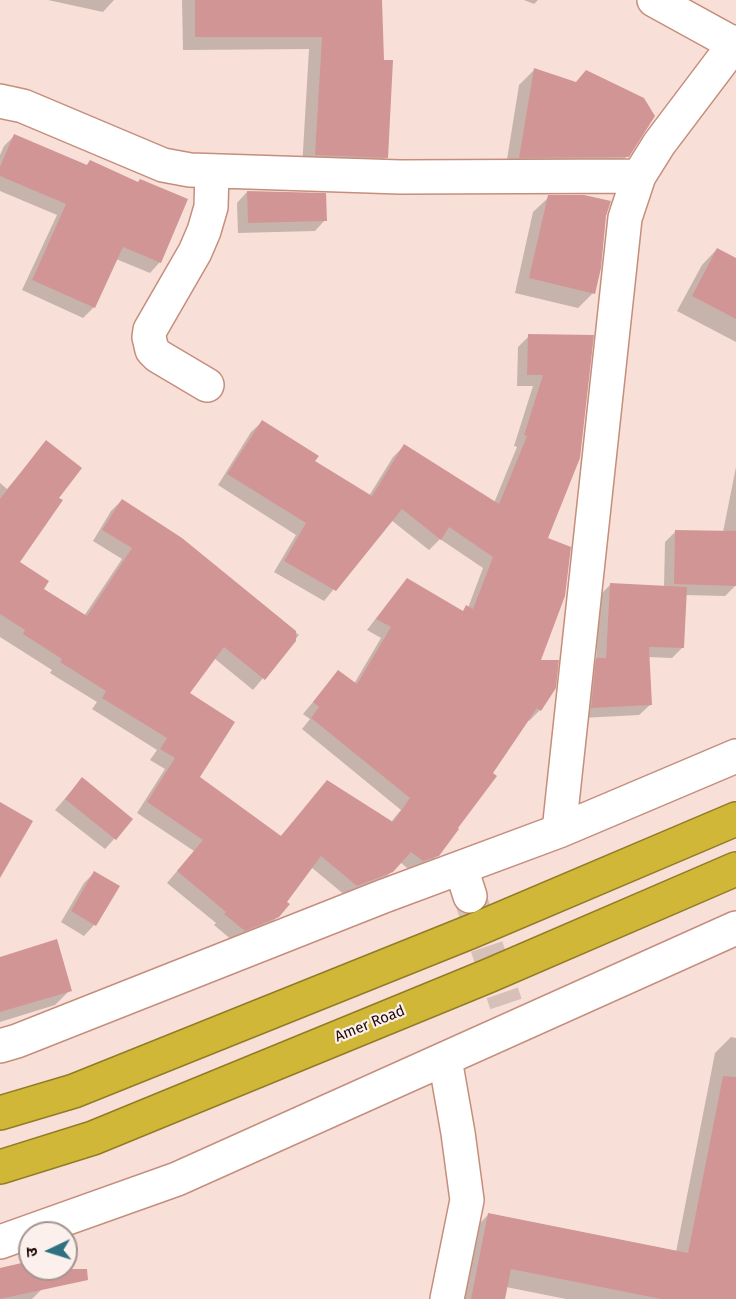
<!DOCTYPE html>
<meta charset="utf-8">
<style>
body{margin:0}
#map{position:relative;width:736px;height:1299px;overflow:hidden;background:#f8e0d8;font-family:"Fira Sans","Noto Sans Devanagari",sans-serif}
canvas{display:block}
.north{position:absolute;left:18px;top:1221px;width:60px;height:60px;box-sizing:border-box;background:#fcf0ec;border:2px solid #a49490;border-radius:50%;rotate:266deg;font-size:16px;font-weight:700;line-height:24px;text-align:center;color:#1f0b06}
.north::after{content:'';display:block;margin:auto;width:21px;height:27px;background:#2f7183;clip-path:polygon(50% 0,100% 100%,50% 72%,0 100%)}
</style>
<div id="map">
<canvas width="736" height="1299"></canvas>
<div class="north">उ</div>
</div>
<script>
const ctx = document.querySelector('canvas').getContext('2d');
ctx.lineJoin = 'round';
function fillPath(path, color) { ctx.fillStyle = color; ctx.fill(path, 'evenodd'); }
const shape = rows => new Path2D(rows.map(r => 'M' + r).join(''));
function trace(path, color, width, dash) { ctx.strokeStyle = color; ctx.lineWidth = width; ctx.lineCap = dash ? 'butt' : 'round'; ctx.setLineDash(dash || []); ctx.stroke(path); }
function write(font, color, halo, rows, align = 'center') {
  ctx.font = font + ' "Fira Sans",sans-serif'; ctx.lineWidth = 4.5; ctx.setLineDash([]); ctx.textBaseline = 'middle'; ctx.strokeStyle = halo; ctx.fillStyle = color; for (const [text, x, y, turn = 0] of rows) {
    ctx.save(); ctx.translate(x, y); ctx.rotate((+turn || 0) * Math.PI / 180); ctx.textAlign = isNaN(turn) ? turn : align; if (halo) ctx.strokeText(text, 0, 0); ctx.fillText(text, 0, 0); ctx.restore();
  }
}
fillPath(shape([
 [48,0,114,0,103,12],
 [182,0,381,0,386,157,373,170,302,168,309,49,183,50],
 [524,0,538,0,534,4],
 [534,70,627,156,612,172,505,172,519,85],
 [14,136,86,166,90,161,160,262,150,273,116,259,94,307,83,318,22,290,57,215,0,191,0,155,4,146],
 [247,192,325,220,315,231,238,233,237,203],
 [549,197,605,215,593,293,578,308,515,293,533,212],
 [717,249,736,260,736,342,677,311,702,265],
 [529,336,592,337,546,539,539,662,540,710,529,721,527,720,438,855,426,866,412,872,400,862,381,883,346,896,311,867,285,902,278,916,267,928,233,941,214,925,216,923,167,883,194,851,137,813,165,769,150,760,157,750,92,709,97,702,50,673,52,670,0,637,0,483,7,489,47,442,57,498,18,563,42,589,84,616,122,559,93,541,111,511,122,500,181,539,299,635,253,690,214,658,188,694,198,778,280,837,327,782,391,822,401,810,302,729,310,719,303,714,338,672,354,684,381,638,367,630,397,591,407,580,462,612,468,608,483,568,440,539,429,550,391,520,324,601,274,572,296,535,218,485,251,432,262,422,313,461,369,496,393,457,404,446,494,503,517,447,514,446,533,386,517,386,518,347],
 [736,467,736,585,725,596,685,595,682,648,672,658,648,657,650,705,639,715,581,718,586,670,596,660,600,595,611,584,664,587,665,542,676,531,723,532],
 [82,779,115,838,105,849,55,810],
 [94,873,117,886,94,925,84,936,61,922,84,883],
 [0,958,70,990,55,1005,0,1022],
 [731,1037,736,1038,736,1299,566,1299,506,1287,503,1299,459,1299,472,1231,488,1215,676,1252,715,1053],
 [30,1263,30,1269,50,1269,41,1290,32,1299,0,1299,0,1270]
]), '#0003');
fillPath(shape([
 [195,0,382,0,384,60,393,60,388,158,315,155,322,37,195,37],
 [534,68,576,82,586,70,644,98,655,116,629,157,519,158],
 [14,134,87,165,90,160,138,182,140,179,188,199,161,263,123,247,95,308,32,280,66,204,0,176,0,167],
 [247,191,326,193,327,221,248,223],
 [548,195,584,195,611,201,606,216,601,268,595,294,529,278],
 [717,248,736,258,736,319,692,296],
 [528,334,594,335,580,458,548,538,571,547,565,596,541,660,559,660,556,688,541,711,537,708,493,773,497,776,458,828,459,829,439,856,423,861,411,852,393,872,357,886,321,856,287,902,290,904,279,917,245,931,224,914,226,912,177,871,203,840,147,802,175,758,160,749,167,738,102,698,106,691,60,662,62,659,23,634,25,630,0,614,0,499,46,440,82,468,59,498,63,500,20,562,49,581,44,589,87,616,132,548,102,530,122,499,182,538,296,631,296,641,265,680,224,647,190,693,235,722,200,777,281,836,327,780,393,822,410,798,311,718,319,707,313,702,338,670,357,684,391,627,376,619,407,578,463,611,466,605,473,609,493,557,449,527,441,540,402,509,336,591,284,561,306,523,227,474,262,420,319,456,315,461,372,496,404,444,499,504,527,436,524,435,543,375,527,375],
 [675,530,736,531,736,586,674,584],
 [610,583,687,587,684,648,649,647,652,705,591,708,596,658,606,658],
 [82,777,133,819,116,840,65,799],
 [0,802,33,821,0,878],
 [94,871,120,886,96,926,71,911],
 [57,939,72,991,0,1012,0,957],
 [723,1076,736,1077,736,1299,661,1299,511,1269,505,1299,471,1299,488,1213,688,1253],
 [30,1261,30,1269,87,1269,88,1280,0,1299,0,1268]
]), '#d19596');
trace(shape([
 [471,900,506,1004]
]), '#d7c0b8', 33, [33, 16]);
const minor = shape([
 [654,0,734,44],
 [0,101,23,106,163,165,190,170,400,177,639,176],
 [207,385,158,356,152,350,149,337,150,330,195,252,204,231,211,207,212,171],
 [559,831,625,218,639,176,659,144,736,42],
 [461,868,470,896],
 [0,1046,17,1041,384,896,559,831,736,756],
 [445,1059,458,1133,467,1200,447,1299],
 [0,1242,177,1179,736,928]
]);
const highway = shape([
 [0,1113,74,1091,470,932,736,819],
 [0,1167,93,1138,488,976,736,869]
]);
trace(minor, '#c58e7c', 36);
trace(highway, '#927b26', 36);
trace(minor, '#fff', 33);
trace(highway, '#d0b737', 33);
write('15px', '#1f0b06', '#fcf0ec', [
 ["Amer Road",370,1024,-22]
]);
</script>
